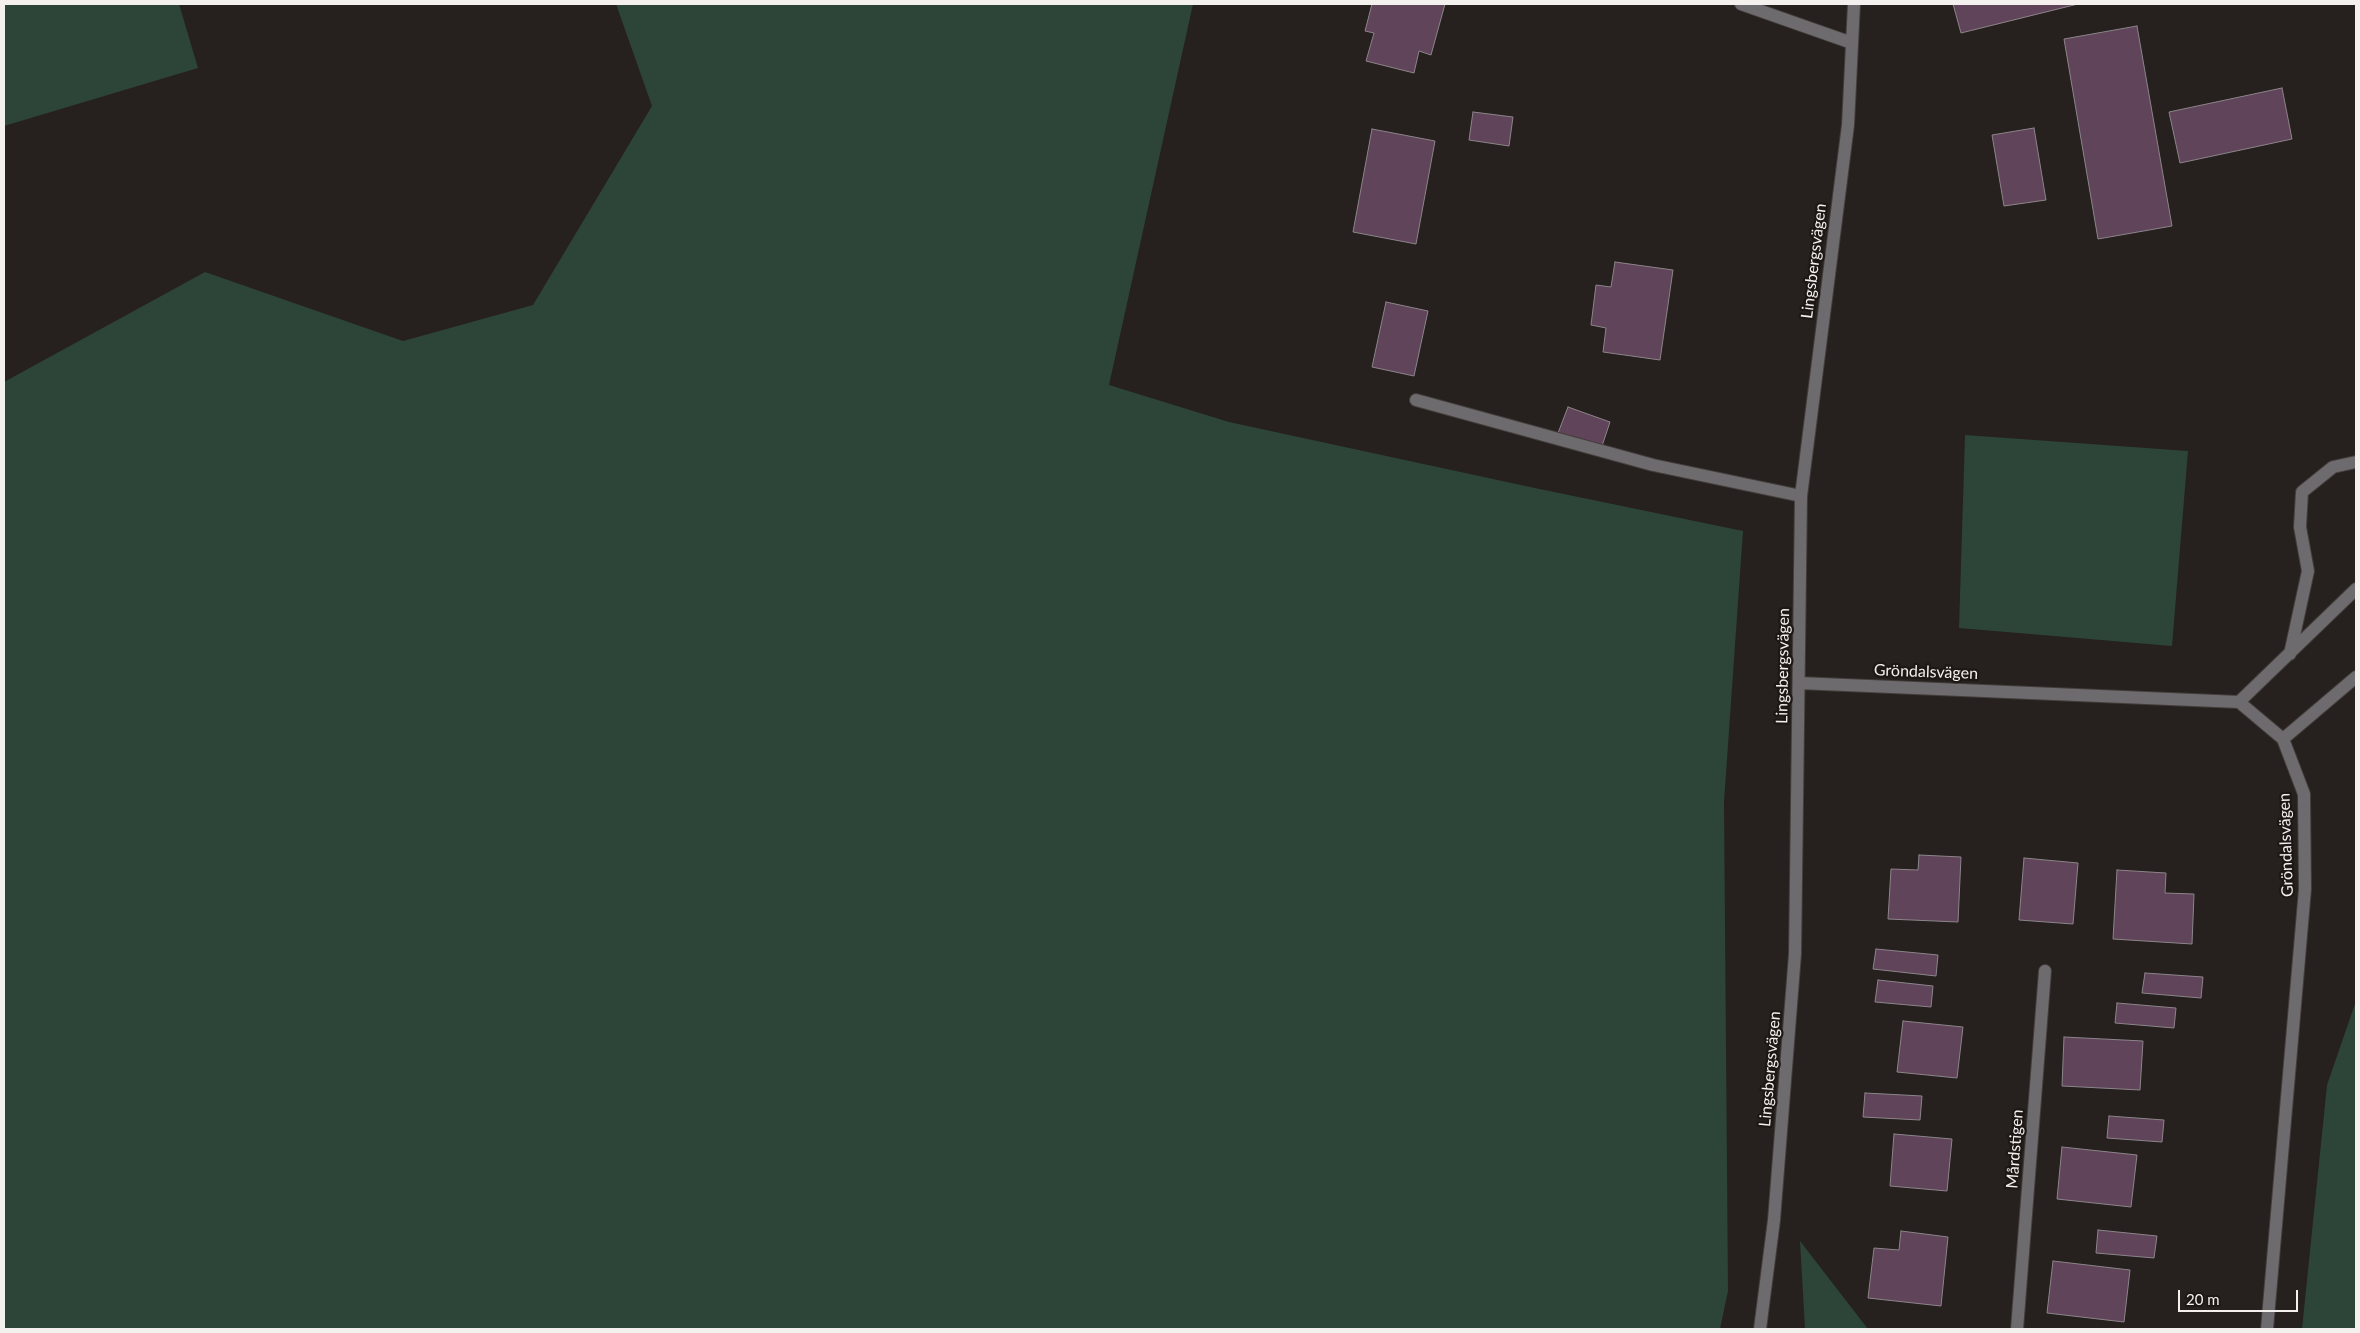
<!DOCTYPE html>
<meta charset="utf-8">
<style>
body{margin:0}
#map{position:relative;width:2360px;height:1333px;overflow:hidden;background:#26201e;font-family:Lato,sans-serif}
canvas{display:block}
.frame{position:absolute;inset:0;border:5px solid #f4f0ee;pointer-events:none}
.scale{position:absolute;left:2178px;top:1290px;width:120px;height:22px;box-sizing:border-box;border:2px solid #f4f0ee;border-top:0;padding-left:6px;font-size:15px;line-height:18px;white-space:nowrap;color:#f4f0ee;-webkit-text-stroke:4px #1d1715;paint-order:stroke}
</style>
<div id="map">
<canvas width="2360" height="1333"></canvas>
<div class="frame"></div>
<div class="scale">20 m</div>
</div>
<script>
const ctx = document.querySelector('canvas').getContext('2d');
ctx.lineJoin = 'round';
function fillPath(path, color) { ctx.fillStyle = color; ctx.fill(path, 'evenodd'); }
const shape = rows => new Path2D(rows.map(r => 'M' + r).join(''));
function trace(path, color, width, dash) { ctx.strokeStyle = color; ctx.lineWidth = width; ctx.lineCap = dash ? 'butt' : 'round'; ctx.setLineDash(dash || []); ctx.stroke(path); }
function write(font, color, halo, rows, align = 'center') {
  ctx.font = font + ' Lato,sans-serif'; ctx.lineWidth = 4.5; ctx.setLineDash([]); ctx.textBaseline = 'middle'; ctx.strokeStyle = halo; ctx.fillStyle = color; for (const [text, x, y, turn = 0] of rows) {
    ctx.save(); ctx.translate(x, y); ctx.rotate((+turn || 0) * Math.PI / 180); ctx.textAlign = isNaN(turn) ? turn : align; if (halo) ctx.strokeText(text, 0, 0); ctx.fillText(text, 0, 0); ctx.restore();
  }
}
fillPath(shape([
 [4,4,179,4,198,68,4,126],
 [616,4,1193,4,1109,385,1229,422,1530,487,1743,531,1724,802,1728,1291,1720,1329,4,1329,4,382,205,272,403,341,533,305,652,106],
 [1965,435,2188,451,2172,646,1959,628],
 [2356,1001,2356,1329,2302,1329,2327,1085],
 [1800,1241,1868,1329,1805,1329]
]), '#2d4439');
const building = shape([
 [1372,4,1445,4,1431,55,1419,51,1414,73,1366,61,1374,33,1365,31,1372,4],
 [1953,4,2078,4,1961,33,1953,4],
 [2137,26,2172,226,2098,239,2064,39,2137,26],
 [2282,88,2292,139,2180,163,2169,112,2282,88],
 [1473,112,1513,117,1509,146,1469,140,1473,112],
 [2034,128,2046,200,2004,206,1992,135,2034,128],
 [1372,129,1435,141,1416,244,1353,232,1372,129],
 [1615,262,1673,270,1660,360,1603,352,1606,328,1591,325,1596,285,1611,287,1615,262],
 [1386,302,1428,311,1414,376,1372,367,1386,302],
 [1568,407,1610,422,1601,449,1558,433,1568,407],
 [1919,855,1961,857,1958,922,1888,919,1891,869,1918,870,1919,855],
 [2024,858,2078,863,2073,924,2019,920,2024,858],
 [2117,870,2166,873,2165,893,2194,894,2192,944,2113,939,2117,870],
 [1876,949,1938,955,1936,976,1873,969,1876,949],
 [2145,973,2203,977,2201,998,2142,993,2145,973],
 [1878,980,1933,986,1931,1007,1875,1002,1878,980],
 [2117,1003,2176,1008,2174,1028,2115,1023,2117,1003],
 [1903,1021,1963,1027,1957,1078,1897,1072,1903,1021],
 [2064,1037,2143,1041,2140,1090,2062,1086,2064,1037],
 [1865,1093,1922,1096,1920,1120,1863,1117,1865,1093],
 [2109,1116,2164,1120,2162,1142,2107,1138,2109,1116],
 [1894,1134,1952,1139,1947,1191,1890,1186,1894,1134],
 [2062,1147,2137,1155,2131,1207,2057,1199,2062,1147],
 [2098,1230,2157,1236,2154,1258,2096,1253,2098,1230],
 [1901,1231,1948,1237,1941,1306,1868,1298,1874,1248,1899,1250,1901,1231],
 [2053,1261,2130,1270,2124,1322,2047,1313,2053,1261]
]);
fillPath(building, '#604459');
trace(building, '#8c858a', 1);
const minor = shape([
 [1741,4,1852,43],
 [1416,400,1653,465,1801,496],
 [2290,654,2308,571,2300,527,2302,492,2333,467,2356,462],
 [1799,683,2239,702,2283,739,2304,794,2305,889,2267,1329],
 [2239,702,2356,589],
 [2283,739,2356,677],
 [1760,1329,1774,1220,1795,954,1801,496,1848,125,1854,4],
 [2017,1329,2045,971]
]);
trace(minor, '#433d3b', 14);
trace(minor, '#6d6b6d', 12);
write('16px', '#f4f0ee', '#1d1715', [
 ["Lingsbergsvägen",1814,261,-83],
 ["Lingsbergsvägen",1783,666,-89],
 ["Gröndalsvägen",1926,672,2],
 ["Gröndalsvägen",2286,845,-92],
 ["Lingsbergsvägen",1770,1069,-85],
 ["Mårdstigen",2015,1149,-86]
]);
</script>
